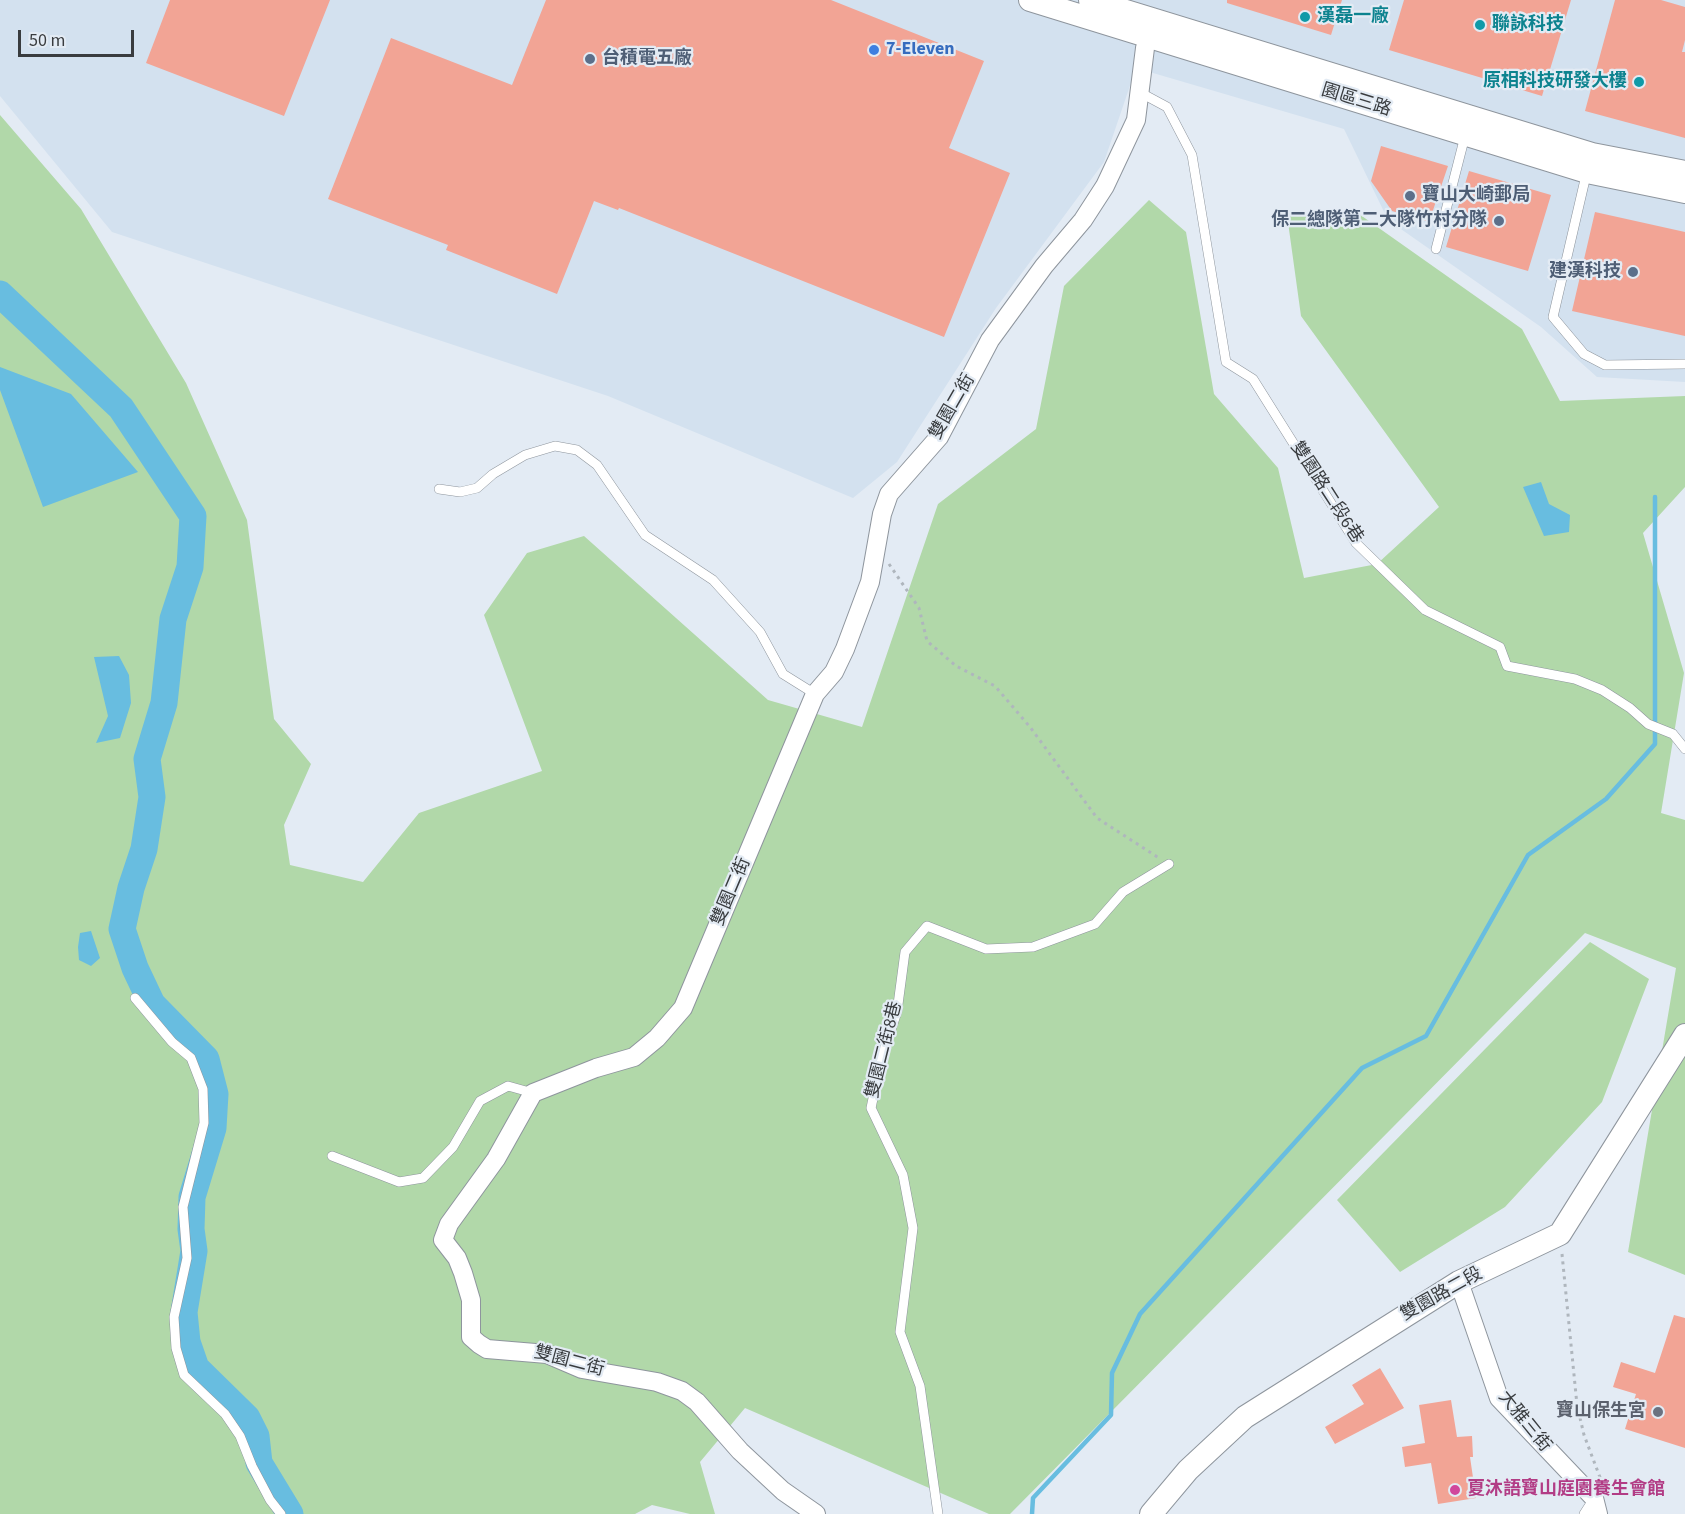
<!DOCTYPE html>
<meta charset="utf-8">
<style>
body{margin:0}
#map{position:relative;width:1685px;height:1514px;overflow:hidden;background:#e3ebf4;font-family:"Source Sans 3",sans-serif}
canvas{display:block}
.scale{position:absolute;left:18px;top:30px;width:116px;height:27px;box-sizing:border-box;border:3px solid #393c3f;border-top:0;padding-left:8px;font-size:18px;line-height:21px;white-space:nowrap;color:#393c3f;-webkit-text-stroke:4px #e3ebf4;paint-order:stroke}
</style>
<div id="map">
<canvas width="1685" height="1514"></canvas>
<div class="scale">50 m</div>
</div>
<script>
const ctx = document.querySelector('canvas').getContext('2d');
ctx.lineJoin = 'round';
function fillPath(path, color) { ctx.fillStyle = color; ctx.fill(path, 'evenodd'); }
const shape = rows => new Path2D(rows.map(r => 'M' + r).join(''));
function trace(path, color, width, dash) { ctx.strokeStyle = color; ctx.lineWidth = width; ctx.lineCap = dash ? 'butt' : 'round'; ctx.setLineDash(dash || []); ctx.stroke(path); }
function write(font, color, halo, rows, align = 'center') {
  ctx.font = font + ' "Source Sans 3","Noto Sans TC",sans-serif'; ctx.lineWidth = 4.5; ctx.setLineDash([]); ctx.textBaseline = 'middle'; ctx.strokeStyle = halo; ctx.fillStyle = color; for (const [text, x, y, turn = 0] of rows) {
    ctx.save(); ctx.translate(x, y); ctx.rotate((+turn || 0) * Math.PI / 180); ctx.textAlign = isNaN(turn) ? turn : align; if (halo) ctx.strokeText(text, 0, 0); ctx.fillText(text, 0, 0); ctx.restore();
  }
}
fillPath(shape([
 [0,0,1685,0,1685,382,1597,377,1541,327,1388,220,1344,129,1136,68,1104,162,996,308,897,462,853,498,608,396,112,232,0,96]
]), '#d3e1ef');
fillPath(shape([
 [0,115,81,209,186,383,247,520,274,719,311,764,284,825,290,865,363,882,419,813,542,771,484,615,527,553,584,536,768,700,862,727,938,504,1036,429,1064,286,1149,200,1186,232,1214,394,1278,468,1304,578,1377,564,1439,507,1301,316,1287,215,1359,214,1522,329,1560,401,1685,396,1685,487,1643,533,1684,673,1661,813,1685,820,1685,1275,1628,1252,1676,968,1585,933,1010,1514,989,1514,745,1408,700,1462,715,1514,690,1514,652,1505,635,1514,0,1514],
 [1590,942,1649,979,1602,1102,1505,1207,1400,1272,1337,1200]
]), '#b1d8a9');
fillPath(shape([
 [0,367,71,394,138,472,43,507,0,390],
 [1541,482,1549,504,1570,515,1569,532,1544,536,1523,487],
 [119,656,129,675,131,703,120,738,96,743,108,716,94,657],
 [91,931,100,958,91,966,79,960,78,947,80,933]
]), '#68bde0');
trace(shape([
 [1032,1514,1033,1498,1111,1415,1112,1373,1140,1314,1362,1068,1426,1036,1528,855,1606,799,1655,744,1655,497]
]), '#68bde0', 4.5);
trace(shape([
 [0,294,121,408,193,516,190,567,173,619,164,703,147,759,152,797,144,849,131,888,122,929,135,968,152,1004,206,1059,215,1094,213,1128,192,1197,191,1229,194,1251,184,1312,187,1342,196,1368,247,1418,256,1436,259,1463,290,1514]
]), '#68bde0', 27);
fillPath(shape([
 [170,0,330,0,284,116,146,63],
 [546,0,831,0,984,61,949,148,1010,173,944,337,619,208,618,210,594,201,557,294,446,250,448,245,328,199,391,38,512,85],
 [1227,0,1342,0,1331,35,1227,3],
 [1404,0,1571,0,1542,96,1389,50],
 [1615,0,1661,0,1685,7,1685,40,1682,52,1685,52,1685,138,1585,111],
 [1381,146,1448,166,1429,222,1392,211,1371,181],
 [1469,171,1551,195,1528,271,1446,247],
 [1595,212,1685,232,1685,336,1572,311],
 [1674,1315,1685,1318,1685,1448,1625,1429,1636,1394,1613,1387,1621,1362,1655,1373],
 [1380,1368,1404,1408,1335,1444,1325,1427,1364,1404,1352,1385],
 [1451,1400,1457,1437,1472,1436,1473,1457,1470,1457,1476,1498,1438,1504,1431,1463,1405,1467,1402,1447,1425,1443,1419,1405]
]), '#f2a495');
const service = shape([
 [1141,93,1167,107,1192,155,1226,362,1253,379,1356,543,1425,610,1500,647,1507,666,1575,679,1602,690,1630,708,1648,724,1673,734,1685,749],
 [1587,171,1553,317,1584,354,1605,365,1685,364],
 [1436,249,1465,136],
 [439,489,460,492,477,488,493,474,525,455,555,446,577,450,597,465,645,535,713,580,760,632,783,674,815,694],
 [135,998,172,1042,191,1058,203,1089,204,1123,183,1207,187,1258,174,1317,176,1348,184,1375,225,1414,240,1436,252,1466,270,1500,281,1514],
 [332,1156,399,1182,423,1178,453,1147,480,1101,508,1086,533,1093],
 [938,1514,920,1386,900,1332,913,1228,903,1175,871,1108,882,1056,897,1012,905,952,927,926,986,949,1033,947,1095,924,1123,892,1169,864],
 [1584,1514,1593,1500]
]);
const minor = shape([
 [1459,1282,1499,1398,1594,1498,1598,1514],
 [816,1514,783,1491,740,1451,697,1402,682,1391,657,1382,582,1369,547,1354,487,1349,479,1344,471,1337,471,1300,463,1273,457,1258,443,1240,449,1224,496,1159,533,1093,596,1068,634,1057,657,1038,683,1008,815,694,834,672,845,649,870,582,882,514,889,494,939,437,990,340,1044,266,1083,220,1105,186,1136,120,1145,48,1152,25]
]);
const tertiary = shape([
 [1030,0,1587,172,1685,192],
 [1090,0,1592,154,1685,172],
 [1151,1514,1188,1470,1245,1417,1459,1282,1560,1234,1685,1035]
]);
trace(service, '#8e959d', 10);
trace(minor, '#8e959d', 20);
trace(tertiary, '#8e959d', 24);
trace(shape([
 [889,564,919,608,927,641,956,666,995,686,1030,727,1097,818,1159,858],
 [1562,1254,1577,1405,1584,1435,1601,1480]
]), '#afb6bd', 3, [3, 4.5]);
trace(service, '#fff', 9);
trace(minor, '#fff', 18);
trace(tertiary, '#fff', 22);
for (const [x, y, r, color] of [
 [1305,17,6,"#0f9aa8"],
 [1480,25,6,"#0f9aa8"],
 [874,50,6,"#3f7fe0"],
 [590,59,6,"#5c6f8a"],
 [1639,82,6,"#0f9aa8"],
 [1410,196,6,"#5c6f8a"],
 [1499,221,6,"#5c6f8a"],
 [1633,272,6,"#5c6f8a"],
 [1658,1412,6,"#6b7280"],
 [1455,1490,6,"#d1479c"]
]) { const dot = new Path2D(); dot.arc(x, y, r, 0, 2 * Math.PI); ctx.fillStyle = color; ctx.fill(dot); trace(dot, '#e3ebf4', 2); }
write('bold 18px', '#0d838f', '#e3ebf4', [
 ["漢磊一廠",1317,17],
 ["聯詠科技",1492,25],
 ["原相科技研發大樓",1627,82,"right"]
], 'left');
write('bold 18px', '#366cbe', '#e3ebf4', [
 ["7-Eleven",886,50]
], 'left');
write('bold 18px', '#4e5e75', '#e3ebf4', [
 ["台積電五廠",602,59],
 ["寶山大崎郵局",1422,196],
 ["保二總隊第二大隊竹村分隊",1487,221,"right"],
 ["建漢科技",1621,272,"right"]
], 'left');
write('18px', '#393c3f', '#e3ebf4', [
 ["園區三路",1356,101,17],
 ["雙園二街",953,407,-60],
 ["雙園路二段6巷",1326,493,57],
 ["雙園二街",732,892,-67],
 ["雙園二街8巷",885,1050,-76],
 ["雙園路二段",1442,1295,-29],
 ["雙園二街",569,1362,15],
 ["大雅三街",1524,1422,51]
]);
write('bold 18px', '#5b616d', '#e3ebf4', [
 ["寶山保生宮",1646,1412]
], 'right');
write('bold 18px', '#b23c85', '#e3ebf4', [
 ["夏沐語寶山庭園養生會館",1467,1490]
], 'left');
</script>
